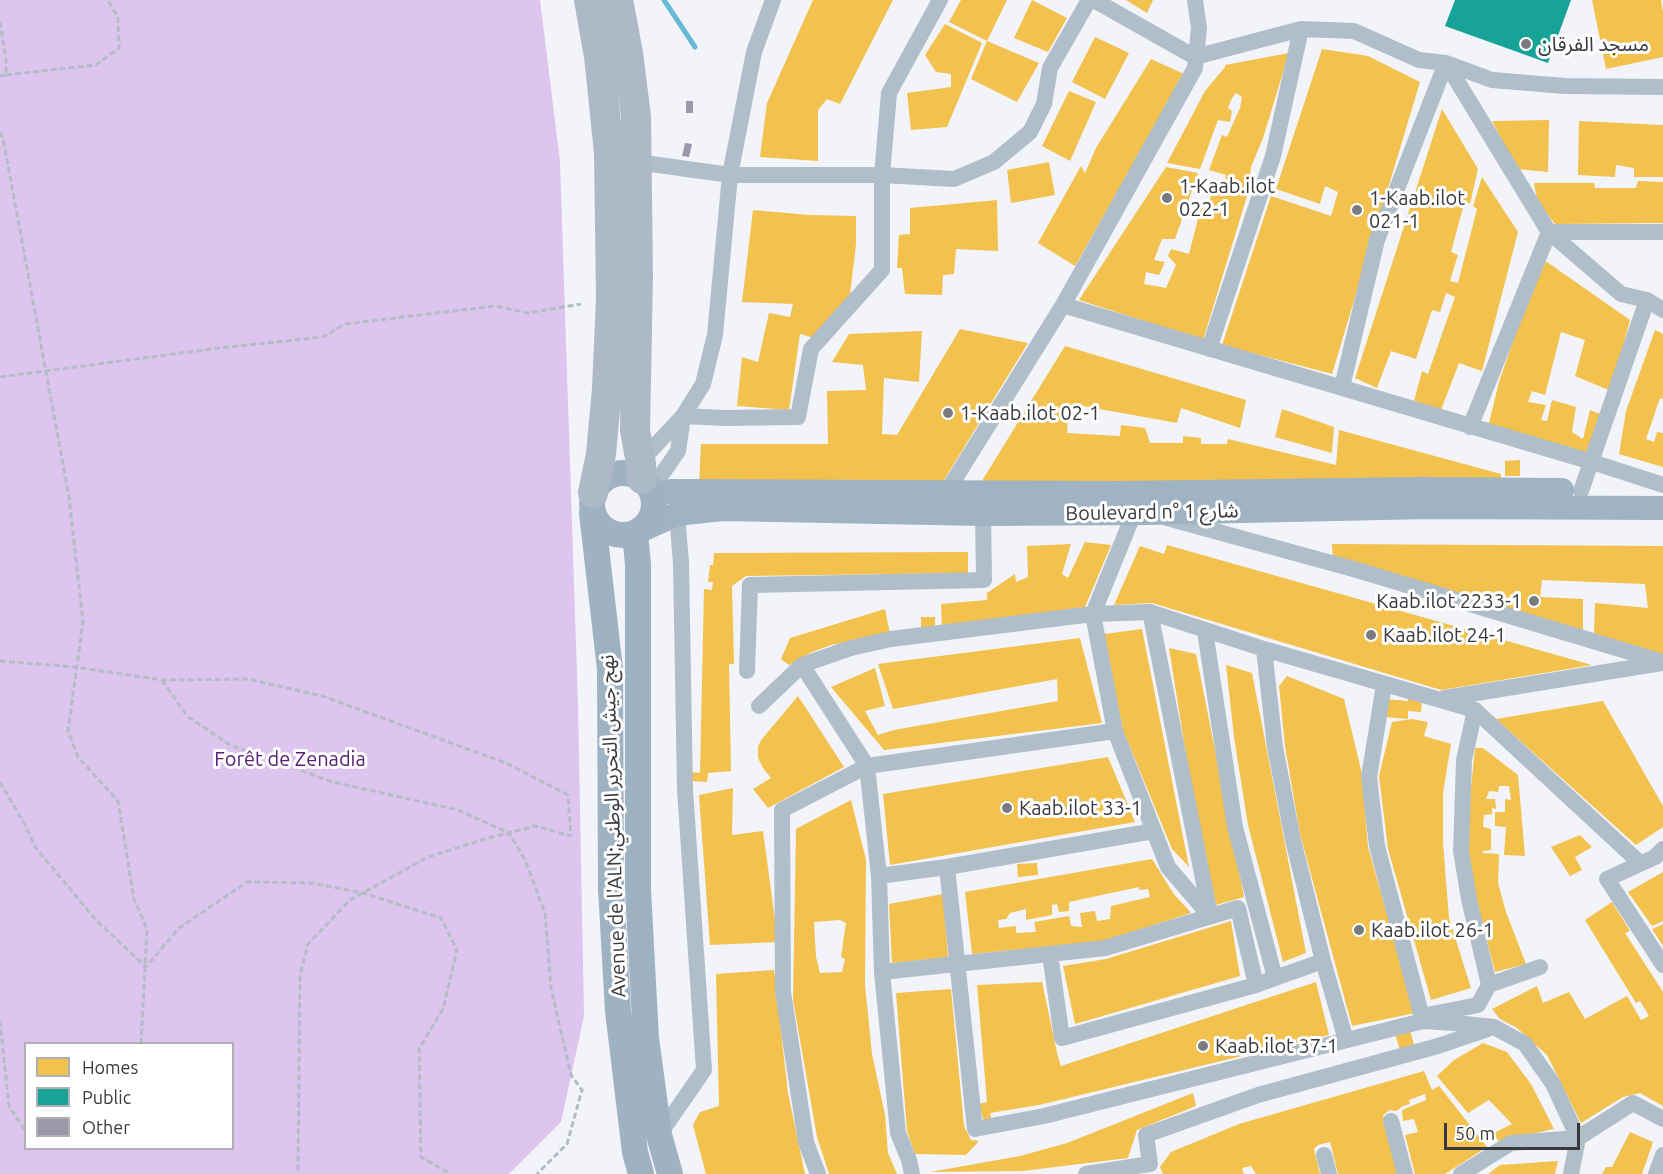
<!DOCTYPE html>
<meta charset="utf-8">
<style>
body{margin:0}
#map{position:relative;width:1663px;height:1174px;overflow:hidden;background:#f2f4fa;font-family:Ubuntu,sans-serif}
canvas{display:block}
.legend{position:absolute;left:24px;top:1042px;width:210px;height:108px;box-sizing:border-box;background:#fff;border:2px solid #afb0b2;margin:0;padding:8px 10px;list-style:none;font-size:18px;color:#383a3f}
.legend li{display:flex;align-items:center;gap:12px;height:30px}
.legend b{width:30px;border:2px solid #afb0b2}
.scale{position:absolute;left:1444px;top:1123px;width:136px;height:27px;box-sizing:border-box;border:3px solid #383a3f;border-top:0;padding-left:8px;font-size:18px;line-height:21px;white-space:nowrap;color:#383a3f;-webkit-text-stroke:4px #fff;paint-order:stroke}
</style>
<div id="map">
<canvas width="1663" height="1174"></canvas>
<ul class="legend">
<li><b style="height:16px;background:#f2c14e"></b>Homes</li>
<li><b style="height:16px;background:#17a398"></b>Public</li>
<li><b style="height:16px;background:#9a98a9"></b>Other</li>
</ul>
<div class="scale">50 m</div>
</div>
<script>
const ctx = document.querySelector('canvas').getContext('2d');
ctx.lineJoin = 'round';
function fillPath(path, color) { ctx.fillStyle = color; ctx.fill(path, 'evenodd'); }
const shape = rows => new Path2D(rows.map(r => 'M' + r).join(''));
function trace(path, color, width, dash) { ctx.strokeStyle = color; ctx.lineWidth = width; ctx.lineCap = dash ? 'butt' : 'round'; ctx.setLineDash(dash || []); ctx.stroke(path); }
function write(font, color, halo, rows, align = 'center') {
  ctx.font = font + ' Ubuntu,"Noto Sans Arabic",sans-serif'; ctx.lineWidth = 6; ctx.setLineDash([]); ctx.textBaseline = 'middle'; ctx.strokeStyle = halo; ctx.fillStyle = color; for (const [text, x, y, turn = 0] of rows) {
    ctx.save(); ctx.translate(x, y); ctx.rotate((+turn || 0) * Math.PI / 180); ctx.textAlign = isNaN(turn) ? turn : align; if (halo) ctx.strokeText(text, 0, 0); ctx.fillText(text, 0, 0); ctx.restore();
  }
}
fillPath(shape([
 [0,0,540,0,560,161,578,704,584,1016,561,1122,509,1174,0,1174],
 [26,1044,232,1044,232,1148,26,1148]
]), '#ddc5f0');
fillPath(shape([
 [813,0,893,0,840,104,827,99,818,110,818,161,760,157,767,103],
 [961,0,1007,0,987,41,1039,63,1017,102,971,79,987,41,949,22],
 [1032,0,1067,18,1048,52,1014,38],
 [1126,0,1153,0,1147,13],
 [1592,0,1661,0,1663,12,1663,57,1606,69],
 [945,24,982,43,947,127,911,130,907,93,951,87,951,74,936,72,925,55],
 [1095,37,1129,53,1105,99,1072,82],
 [1322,49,1368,56,1420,82,1332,374,1222,345,1271,196,1331,216,1338,192,1325,186,1320,204,1276,189],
 [1289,53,1263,138,1251,167,1248,193,1203,340,1079,300,1166,167,1198,173,1175,239,1162,239,1154,260,1165,262,1159,275,1146,272,1144,284,1166,288,1176,265,1168,256,1171,249,1189,254,1198,219,1192,215,1197,204,1209,204,1215,179,1225,182,1226,175,1209,170,1222,135,1227,137,1240,108,1242,97,1236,93,1232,98,1228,108,1232,111,1230,122,1218,120,1200,169,1167,163,1205,91,1225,67,1225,65],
 [1151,59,1184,74,1075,266,1038,243,1081,166,1085,173,1096,148],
 [1069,91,1096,102,1070,161,1042,146],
 [1442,109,1478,169,1470,204,1465,200,1451,252,1458,255,1450,281,1458,283,1477,209,1473,206,1482,177,1518,232,1482,371,1459,363,1441,410,1414,401,1422,371,1428,374,1455,297,1446,293,1440,312,1432,310,1416,359,1391,351,1377,388,1355,378],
 [1549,120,1548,172,1517,169,1492,121],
 [1579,121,1663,125,1663,177,1634,177,1634,168,1616,165,1615,177,1578,175],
 [1049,162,1055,195,1011,203,1007,170],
 [1638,181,1663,182,1663,223,1555,224,1537,200,1534,183,1594,183,1595,188,1636,188],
 [997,200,998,251,956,249,954,274,943,275,942,295,905,294,902,268,897,268,899,235,910,234,910,208],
 [753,210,809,215,856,216,856,244,850,295,814,338,800,334,789,410,737,406,742,357,758,362,769,313,790,317,793,304,742,302],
 [1542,261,1547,262,1630,320,1611,391,1575,376,1585,340,1561,332,1545,395,1532,391,1528,402,1546,405,1541,420,1547,421,1552,400,1576,407,1572,432,1583,439,1590,410,1602,415,1589,457,1488,427,1499,382,1530,292],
 [960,329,1028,343,941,485,699,485,701,444,828,444,827,391,866,390,863,365,832,362,849,334,922,331,919,382,884,378,882,434,897,435],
 [1655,330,1663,334,1663,399,1660,398,1646,439,1654,442,1657,432,1663,433,1663,467,1619,454,1626,411],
 [1065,346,1246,400,1240,428,1181,408,1177,423,1083,406,1068,417,1067,433,1120,436,1121,425,1145,428,1150,443,1183,443,1183,436,1201,438,1201,444,1227,444,1228,439,1336,465,1339,430,1501,474,1501,487,980,484],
 [1282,409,1334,427,1332,453,1275,437],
 [1520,460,1520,476,1505,476,1505,461],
 [1085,542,1111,545,1085,607,942,628,941,604,987,600,987,593,1015,574,1016,582,1028,577,1027,546,1071,544,1062,574,1068,578],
 [1332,544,1663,546,1663,656,1594,635,1595,603,1648,608,1645,584,1542,580,1540,597,1583,599,1583,631,1333,558],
 [1167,545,1592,665,1441,690,1152,603,1114,605,1140,546,1164,554],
 [968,552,968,573,746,576,732,586,734,664,729,664,731,771,708,773,707,782,690,781,691,772,700,773,704,589,712,590,713,582,708,582,710,565,713,565,714,553],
 [885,609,890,634,831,645,812,652,789,665,781,659,790,638],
 [921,617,935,617,935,627,921,627],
 [1142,629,1189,867,1172,849,1123,730,1104,634],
 [1080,638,1102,723,884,750,831,687,875,668,885,706,865,711,878,735,894,730,1058,701,1057,679,893,709,878,664],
 [1169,648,1196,654,1244,897,1216,905,1187,761],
 [1226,665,1252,673,1306,953,1283,962,1248,825,1234,737],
 [1287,676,1344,699,1362,774,1368,847,1415,1013,1352,1026,1300,834,1285,746,1279,686],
 [798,696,844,767,768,808,753,789,771,778,763,768,758,758,758,746,762,739],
 [1385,699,1408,701,1408,699,1422,700,1421,712,1408,711,1408,719,1384,717],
 [1603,701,1663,806,1663,827,1636,845,1496,719],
 [1412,719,1428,722,1424,736,1451,744,1443,793,1443,843,1449,918,1471,988,1431,1000,1388,849,1379,776,1392,722],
 [1475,748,1483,748,1518,775,1525,856,1504,855,1506,827,1495,826,1495,812,1505,812,1505,799,1511,800,1509,786,1499,786,1498,792,1489,791,1486,799,1495,799,1496,809,1492,808,1492,814,1484,815,1483,827,1491,829,1491,850,1483,851,1483,853,1499,854,1498,883,1506,912,1526,964,1495,972,1476,897,1469,851,1470,798],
 [1108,757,1135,822,890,865,883,794],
 [733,788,732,835,763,831,778,942,710,945,699,795],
 [851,800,866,860,865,985,872,1054,885,1115,888,1153,897,1174,829,1174,817,1137,793,1000,796,829],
 [840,920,846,923,841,957,845,959,842,972,820,973,816,957,814,922],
 [1580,835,1592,847,1575,857,1582,870,1570,876,1551,847],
 [1152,859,1173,893,1191,913,1104,941,972,954,965,892],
 [1139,887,1139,890,1148,889,1150,897,1111,906,1110,919,1097,921,1095,911,1080,913,1082,927,1071,926,1069,916,1034,922,1036,932,1016,933,1016,926,999,928,998,920,1006,919,1010,913,1026,909,1026,920,1052,915,1052,905,1057,904,1059,912,1069,911,1069,902],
 [1037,863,1038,875,1018,877,1017,864],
 [1663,872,1663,921,1652,926,1628,892],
 [943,894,948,957,892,963,889,904],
 [1612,902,1630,931,1625,933,1663,992,1663,1106,1640,1093,1623,1097,1581,1123,1547,1055,1517,1028,1500,1019,1492,1009,1537,986,1543,1003,1569,992,1585,1019,1627,996,1641,1020,1649,1016,1640,1001,1636,1003,1585,920],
 [1231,921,1240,976,1075,1024,1063,966,1106,959],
 [1663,924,1663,946,1652,929],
 [774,970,788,1093,805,1174,706,1174,693,1125,700,1112,719,1106,716,974],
 [1042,982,1058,1057,1061,1066,1316,982,1329,1035,1039,1105,990,1113,992,1120,984,1122,979,1104,987,1102,977,985],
 [951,989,964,1126,971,1140,979,1141,966,1155,915,1154,907,1131,896,993],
 [1409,1026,1414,1045,1400,1050,1394,1031],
 [1483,1043,1507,1052,1531,1084,1554,1129,1498,1141,1494,1133,1512,1124,1489,1100,1468,1113,1437,1076,1454,1060],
 [1424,1071,1432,1090,1439,1086,1487,1147,1445,1174,1415,1174,1405,1135,1418,1132,1414,1119,1403,1121,1402,1110,1426,1100,1425,1094,1409,1100,1410,1104,1403,1106,1396,1111,1390,1110,1383,1115,1397,1174,1338,1174,1330,1142,1318,1145,1314,1149,1320,1174,1256,1174,1251,1166,1242,1168,1244,1174,1163,1174,1160,1167,1171,1152,1239,1124],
 [1193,1093,1196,1106,1137,1130,1128,1158,1023,1171,930,1172,1020,1156,1067,1143],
 [1630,1132,1653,1142,1642,1174,1602,1174,1606,1167,1612,1167],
 [1558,1161,1555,1174,1488,1174,1500,1165]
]), '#f2c14e');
fillPath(shape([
 [1455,0,1571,0,1548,63,1445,26]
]), '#17a398');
trace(shape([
 [664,0,695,47]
]), '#68bbd6', 5);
fillPath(shape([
 [686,101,693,101,693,113,686,113],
 [685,143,692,144,689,157,682,156]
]), '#9a98a9');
trace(shape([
 [0,22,6,60,6,75,0,76],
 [6,75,96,65,119,48,118,18,108,0],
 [0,132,3,138,69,497,83,622,68,731,78,757,118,801,134,899,147,929,141,1044],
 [0,377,219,348,323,337,345,324,495,306,528,313,581,304],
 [0,661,75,667,162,680,248,679,322,696,506,763,568,795,571,836,535,826,485,839,428,857,350,900,308,944,300,975,298,1174],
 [162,680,187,716,230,745,333,782,458,810,509,833,525,860,545,913,551,988,571,1075,582,1090,567,1144,537,1174],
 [0,782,25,825,36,848,95,919,146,967,179,928,247,882,312,883,363,893,441,918,457,950,443,1009,419,1049,421,1157,451,1174],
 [0,1021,9,1106,26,1132]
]), '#b4bdc6', 3, [6, 3]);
trace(shape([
 [1094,0,1195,57,1301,29,1354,31,1419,60,1446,63,1492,80,1565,86,1663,87],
 [1446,63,1549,232,1621,294,1647,300,1663,310],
 [637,162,730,175,882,175,954,179,994,162,1030,132,1044,104,1050,68,1089,0],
 [1063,305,1592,462,1663,485],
 [1209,349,1273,156,1301,29],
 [1342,387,1377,240,1446,63],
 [683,416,725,418,798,417,811,349,882,270,882,175,889,93,940,0],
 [1470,427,1549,232,1663,232],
 [639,463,683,416,703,384,715,335,730,175,754,52,773,0],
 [651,490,678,451,683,416],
 [1581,491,1647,300],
 [946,493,1063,305,1195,68,1199,28,1195,0],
 [1134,513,1093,614,1115,731,1168,867,1210,916],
 [1167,518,1357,570,1663,662],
 [1150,612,1210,914],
 [1264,649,1275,747,1293,840,1323,961,1346,1040],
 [802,665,867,766,879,876,882,972,898,1133,909,1160,912,1174],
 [747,671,750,585,984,580,983,514],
 [1384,685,1369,777,1377,846,1423,1021],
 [1445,698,1662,663],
 [759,706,802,665,851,648,891,639,1093,614,1150,612,1264,649,1475,710,1640,863],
 [1475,710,1464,760,1461,851,1469,899,1489,985],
 [1663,849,1655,857,1607,879,1663,965],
 [947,867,975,1129,1044,1116,1423,1021,1455,1023,1494,1027,1525,1044,1553,1084,1578,1138,1571,1174],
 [879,876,947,867,1154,831],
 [1050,954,1062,1038,1256,985],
 [882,972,1105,948,1238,908,1256,985,1275,978,1235,827,1205,631],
 [1275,978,1323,961],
 [1427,1015,1478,1005,1489,985,1540,967],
 [1391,1121,1405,1174],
 [659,1135,704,1070,685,790,681,563,677,514],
 [1324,1155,1329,1174],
 [818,1174,806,1142,783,992,782,810,867,766,1115,731],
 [1086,1174,1150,1164,1146,1135,1258,1095,1438,1046,1488,1029],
 [1461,1174,1511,1143,1578,1138,1633,1103,1663,1119],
 [1656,1174,1663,1155]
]), '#b0beca', 16);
trace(shape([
 [653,496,671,491,1120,493,1420,489,1562,490],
 [644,529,677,514,722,509,983,514,1148,513,1429,507,1663,508]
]), '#a0b3c2', 24);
trace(shape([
 '592 504a31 31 0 1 1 62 0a31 31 0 1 1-62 0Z',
 [592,513,610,669,611,889,618,1011,635,1152,641,1174],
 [635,533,638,565,638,890,646,1038,659,1135,670,1174]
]), '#9eb2c1', 26);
trace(shape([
 [589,0,599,56,609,153,611,299,607,389,601,454,593,493],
 [618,0,628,53,636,117,638,277,635,430,641,464,642,479]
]), '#adb9c6', 30);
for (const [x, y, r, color] of [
 [1526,44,6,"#797b80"],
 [1167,198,6,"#797b80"],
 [1357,210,6,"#797b80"],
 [948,413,6,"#797b80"],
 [1534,601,6,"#797b80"],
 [1371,635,6,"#797b80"],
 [1007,808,6,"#797b80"],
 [1359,930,6,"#797b80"],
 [1203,1046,6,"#797b80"]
]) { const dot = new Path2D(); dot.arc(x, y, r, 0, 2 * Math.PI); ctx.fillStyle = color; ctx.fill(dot); trace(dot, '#fff', 2); }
write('20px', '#383a3f', '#fff', [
 ["مسجد الفرقان",1538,44],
 ["1-Kaab.ilot",1179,186],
 ["022-1",1179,209],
 ["1-Kaab.ilot",1369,198],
 ["021-1",1369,221],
 ["1-Kaab.ilot 02-1",960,413],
 ["Kaab.ilot 2233-1",1522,601,"right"],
 ["Kaab.ilot 24-1",1383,635],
 ["Kaab.ilot 33-1",1019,808],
 ["Kaab.ilot 26-1",1371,930],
 ["Kaab.ilot 37-1",1215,1046]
], 'left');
write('20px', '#383a3f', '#fff', [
 ["Boulevard n° شارع 1",1152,512,-1],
 ["Avenue de l'ALN;نهج جيش التحرير الوطني",613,826,-92]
]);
write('20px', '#582074', '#fff', [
 ["Forêt de Zenadia",290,759]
]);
</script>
